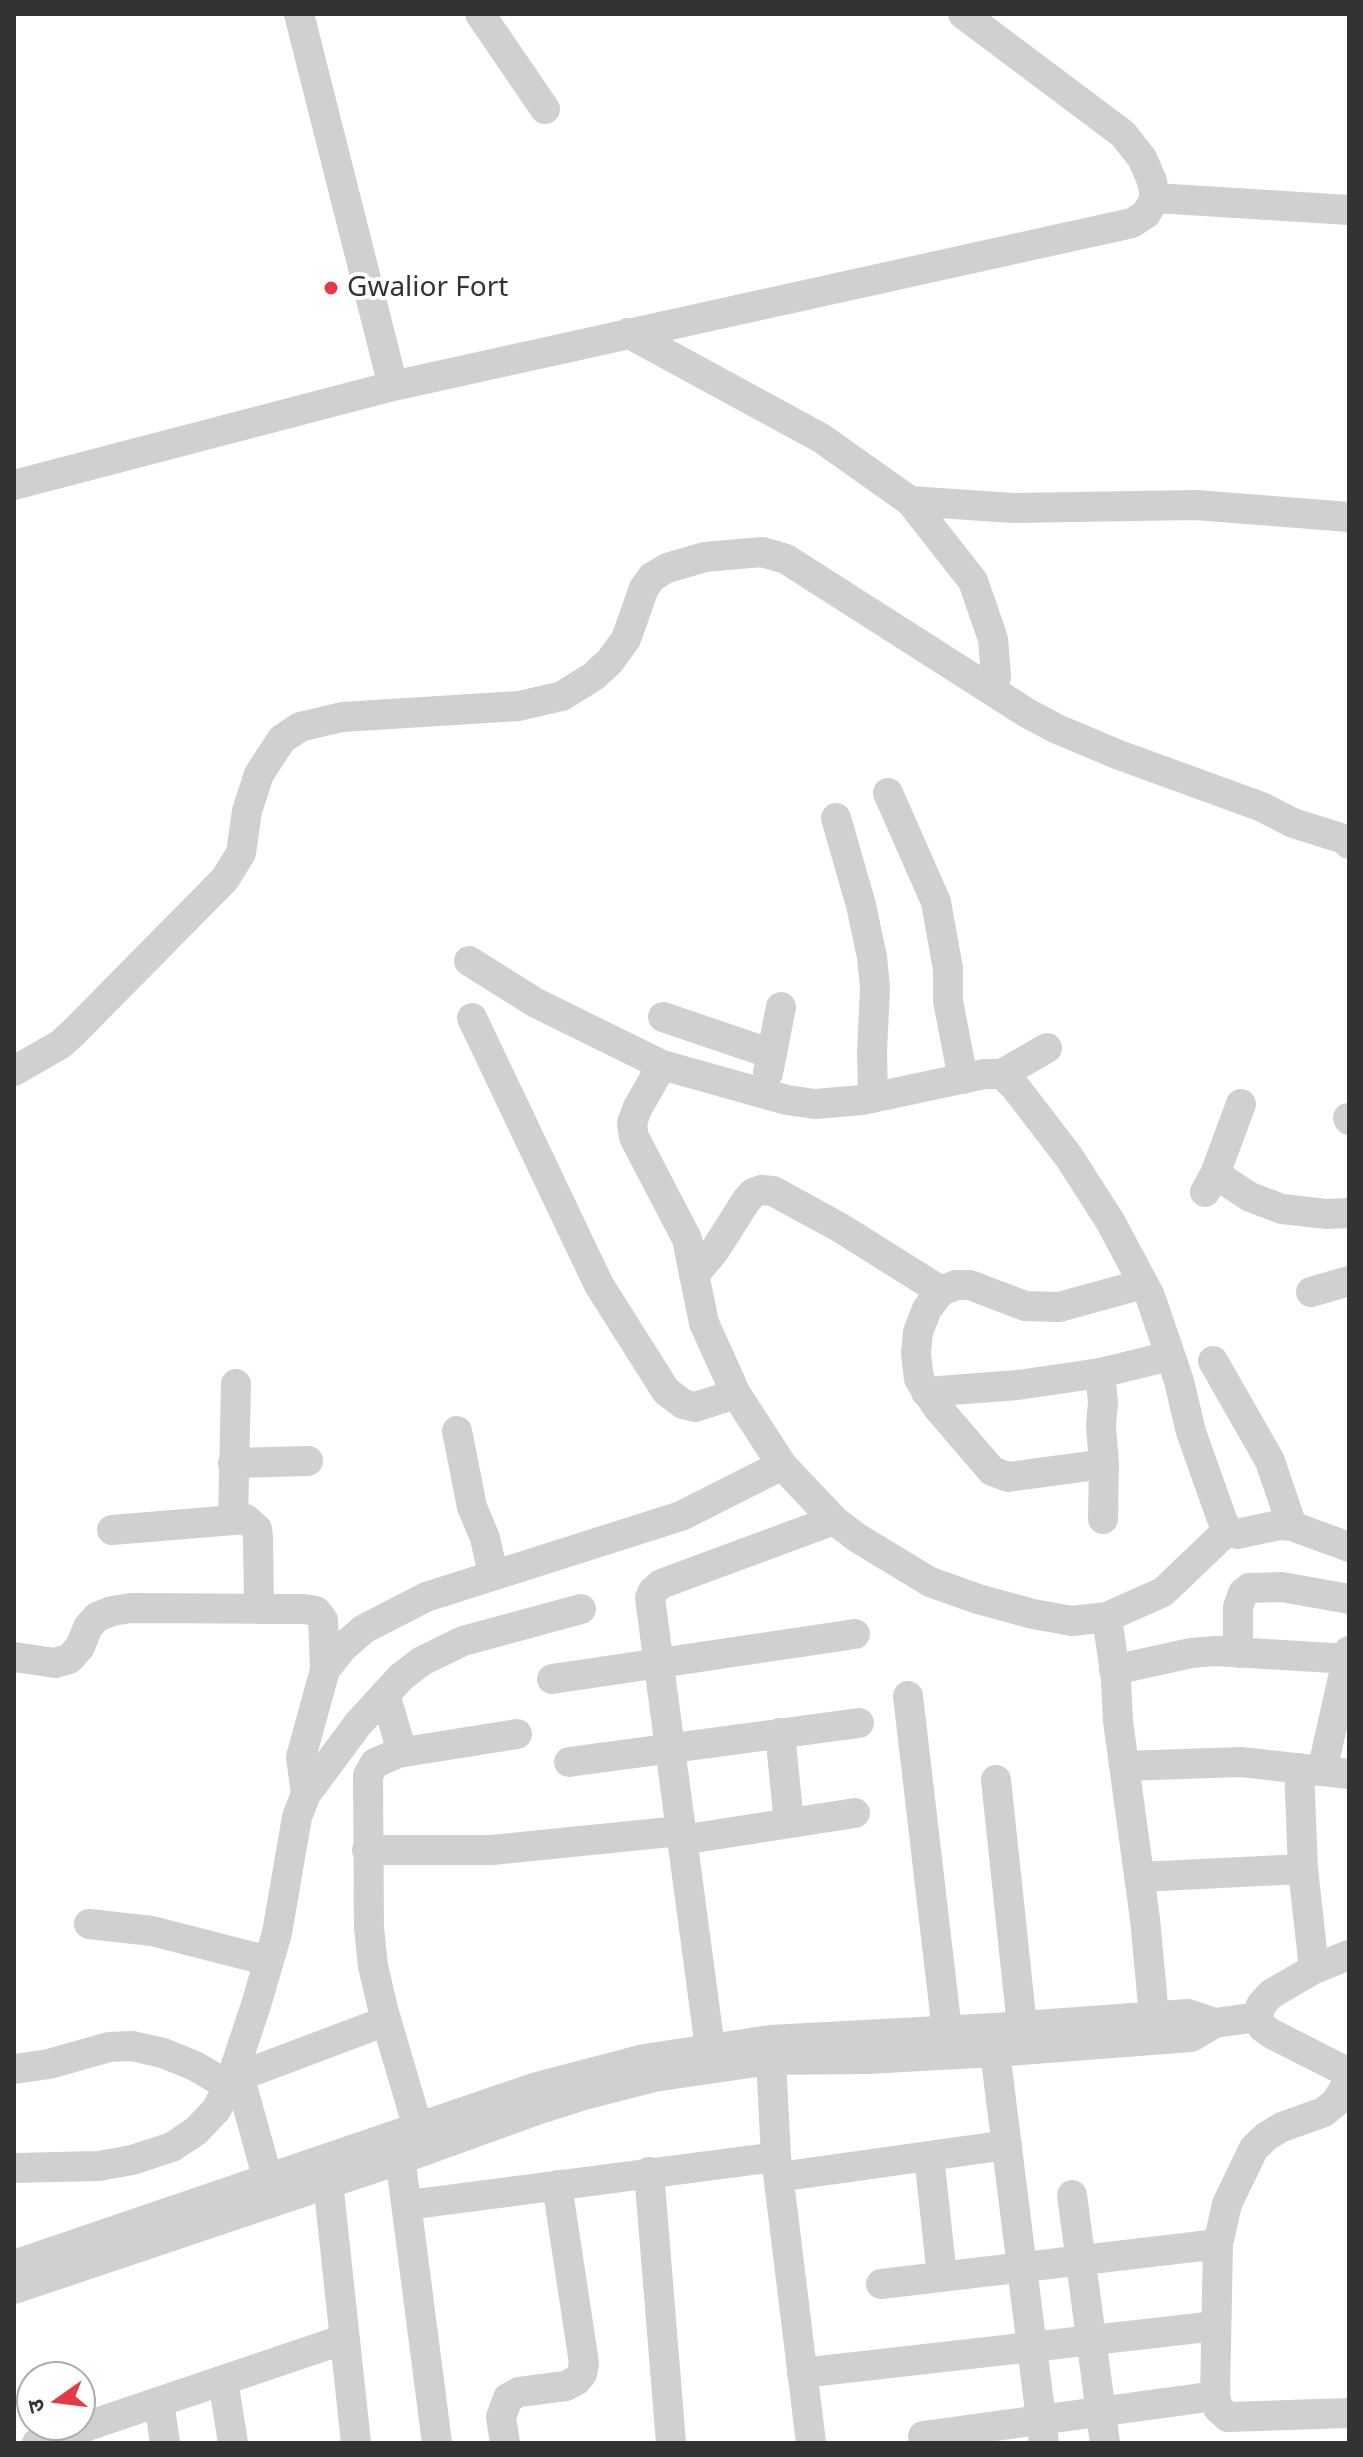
<!DOCTYPE html>
<meta charset="utf-8">
<style>
body{margin:0}
#map{position:relative;width:1363px;height:2457px;overflow:hidden;background:#fff;font-family:"Noto Sans","Noto Sans Devanagari",sans-serif}
canvas{display:block}
.frame{position:absolute;inset:0;border:16px solid #333;pointer-events:none}
.north{position:absolute;left:16px;top:2361px;width:80px;height:80px;box-sizing:border-box;background:#fff;border:2px solid #adadad;border-radius:50%;rotate:256deg;font-size:22px;font-weight:700;line-height:32px;text-align:center;color:#333}
.north::after{content:'';display:block;margin:auto;width:28px;height:36px;background:#e63946;clip-path:polygon(50% 0,100% 100%,50% 72%,0 100%)}
</style>
<div id="map">
<canvas width="1363" height="2457"></canvas>
<div class="frame"></div>
<div class="north">उ</div>
</div>
<script>
const ctx = document.querySelector('canvas').getContext('2d');
ctx.lineJoin = 'round';
const shape = rows => new Path2D(rows.map(r => 'M' + r).join(''));
function trace(path, color, width, dash) { ctx.strokeStyle = color; ctx.lineWidth = width; ctx.lineCap = dash ? 'butt' : 'round'; ctx.setLineDash(dash || []); ctx.stroke(path); }
function write(font, color, halo, rows, align = 'center') {
  ctx.font = font + ' "Noto Sans",sans-serif'; ctx.lineWidth = 8; ctx.setLineDash([]); ctx.textBaseline = 'middle'; ctx.strokeStyle = halo; ctx.fillStyle = color; for (const [text, x, y, turn = 0] of rows) {
    ctx.save(); ctx.translate(x, y); ctx.rotate((+turn || 0) * Math.PI / 180); ctx.textAlign = isNaN(turn) ? turn : align; if (halo) ctx.strokeText(text, 0, 0); ctx.fillText(text, 0, 0); ctx.restore();
  }
}
trace(shape([
 [299,14,393,386],
 [480,14,545,109],
 [1155,198,1349,210],
 [628,333,821,438,910,501,973,581,993,639,996,676,993,690],
 [14,485,393,386,1132,223,1146,214,1155,198,1152,181,1142,158,1123,134,963,14],
 [910,501,1013,508,1196,505,1349,517],
 [888,793,936,902,948,969,948,1001,963,1079],
 [836,818,861,905,872,957,875,988,872,1052,873,1098],
 [469,961,536,1003,662,1065,787,1100,815,1104,862,1100,984,1074,1002,1074,1016,1088,1069,1157,1110,1221,1150,1296,1179,1381,1191,1432,1223,1522,1228,1530,1237,1534,1279,1525,1292,1526,1349,1547],
 [663,1017,772,1054],
 [472,1018,599,1285,666,1391,683,1404,695,1407,736,1394],
 [662,1065,637,1109,632,1123,634,1137,687,1239,704,1323,736,1394,782,1465,834,1520,856,1537,930,1582,978,1599,1033,1614,1072,1621,1107,1617,1163,1592,1228,1530],
 [14,1071,61,1044,75,1031,225,879,241,853,247,811,259,774,282,739,300,727,342,717,519,706,562,696,594,676,610,661,626,639,644,588,652,577,667,568,705,557,762,552,786,559,1027,713,1057,729,1119,755,1262,807,1293,823,1344,839,1349,844],
 [768,1073,781,1007],
 [1002,1074,1047,1048],
 [1348,1118,1349,1120],
 [1215,1174,1250,1197,1282,1209,1327,1214,1349,1213],
 [1205,1192,1215,1174,1241,1104],
 [694,1275,715,1250,746,1201,753,1193,761,1190,773,1191,839,1227,941,1291],
 [1311,1292,1349,1281],
 [1213,1361,1270,1461,1292,1526],
 [1100,1373,1103,1402,1101,1426,1104,1464,1103,1519],
 [926,1392,1018,1385,1100,1373,1170,1356],
 [457,1431,472,1507,485,1538,493,1574],
 [233,1463,308,1461],
 [1104,1464,1008,1477,992,1471,937,1407,919,1379,916,1354,918,1332,927,1309,941,1291,956,1285,970,1285,1025,1306,1059,1307,1143,1284],
 [233,1519,236,1384],
 [112,1530,246,1519,257,1529,258,1538,259,1609],
 [1107,1617,1116,1680,1118,1721,1145,1919,1154,2016],
 [1238,1653,1238,1607,1243,1593,1249,1588,1282,1587,1349,1599],
 [14,1657,55,1663,69,1659,80,1647,88,1627,97,1617,112,1611,131,1608,304,1609,316,1611,323,1620,325,1670],
 [1114,1670,1191,1653,1216,1651,1349,1659],
 [552,1679,855,1634],
 [385,1694,400,1745,398,1753,375,1763,368,1775,369,1928,373,1966,383,2009,418,2128],
 [908,1696,947,2031],
 [780,1733,789,1823],
 [398,1753,517,1734],
 [569,1762,859,1723],
 [1124,1766,1241,1762,1349,1774],
 [1299,1768,1303,1869,1314,1969],
 [1322,1771,1349,1651],
 [996,1780,1022,2026],
 [306,1794,301,1757,325,1670,343,1647,364,1629,426,1597,681,1516,782,1465],
 [681,1840,855,1813],
 [367,1850,492,1850,680,1831],
 [1139,1877,1303,1869],
 [89,1924,152,1931,269,1961],
 [1349,1955,1314,1969,1271,1994,1261,2005,1258,2017,1262,2027,1272,2034,1349,2073],
 [995,2032,995,2052,1044,2443],
 [770,2040,776,2157,811,2443],
 [710,2048,650,1598,653,1591,661,1584,834,1520],
 [236,2064,268,2180],
 [14,2069,49,2064,109,2047,132,2046,163,2053,195,2066,229,2086],
 [240,2076,386,2021],
 [1349,2081,1336,2102,1324,2112,1282,2127,1267,2136,1254,2148,1227,2204,1218,2244,1215,2396,1218,2408,1228,2417,1349,2413],
 [398,2141,437,2443],
 [929,2156,942,2277],
 [326,2163,356,2443],
 [14,2168,99,2166,132,2160,172,2147,196,2131,216,2110,229,2086,256,2005,277,1933,297,1817,306,1794,358,1724,401,1677,422,1661,463,1641,581,1609],
 [649,2172,671,2443],
 [779,2177,1007,2145],
 [1072,2195,1105,2443],
 [408,2205,776,2157],
 [14,2265,537,2087,644,2059,770,2040,995,2028,1188,2014,1215,2023],
 [881,2284,1218,2244],
 [14,2289,401,2159,540,2109,584,2095,654,2077,770,2060,867,2059,995,2052,1191,2037,1215,2023,1258,2017],
 [802,2373,1216,2326],
 [223,2380,233,2443],
 [159,2402,165,2443],
 [923,2436,1215,2396],
 [37,2443,345,2339],
 [505,2443,501,2417,508,2398,519,2392,566,2386,577,2380,582,2374,584,2363,557,2185]
]), '#d0d0d0', 30);
for (const [x, y, r, color] of [
 [331,288,8,"#e63946"]
]) { const dot = new Path2D(); dot.arc(x, y, r, 0, 2 * Math.PI); ctx.fillStyle = color; ctx.fill(dot); trace(dot, '#fff', 3); }
write('28px', '#333', '#fff', [
 ["Gwalior Fort",347,288]
], 'left');
</script>
